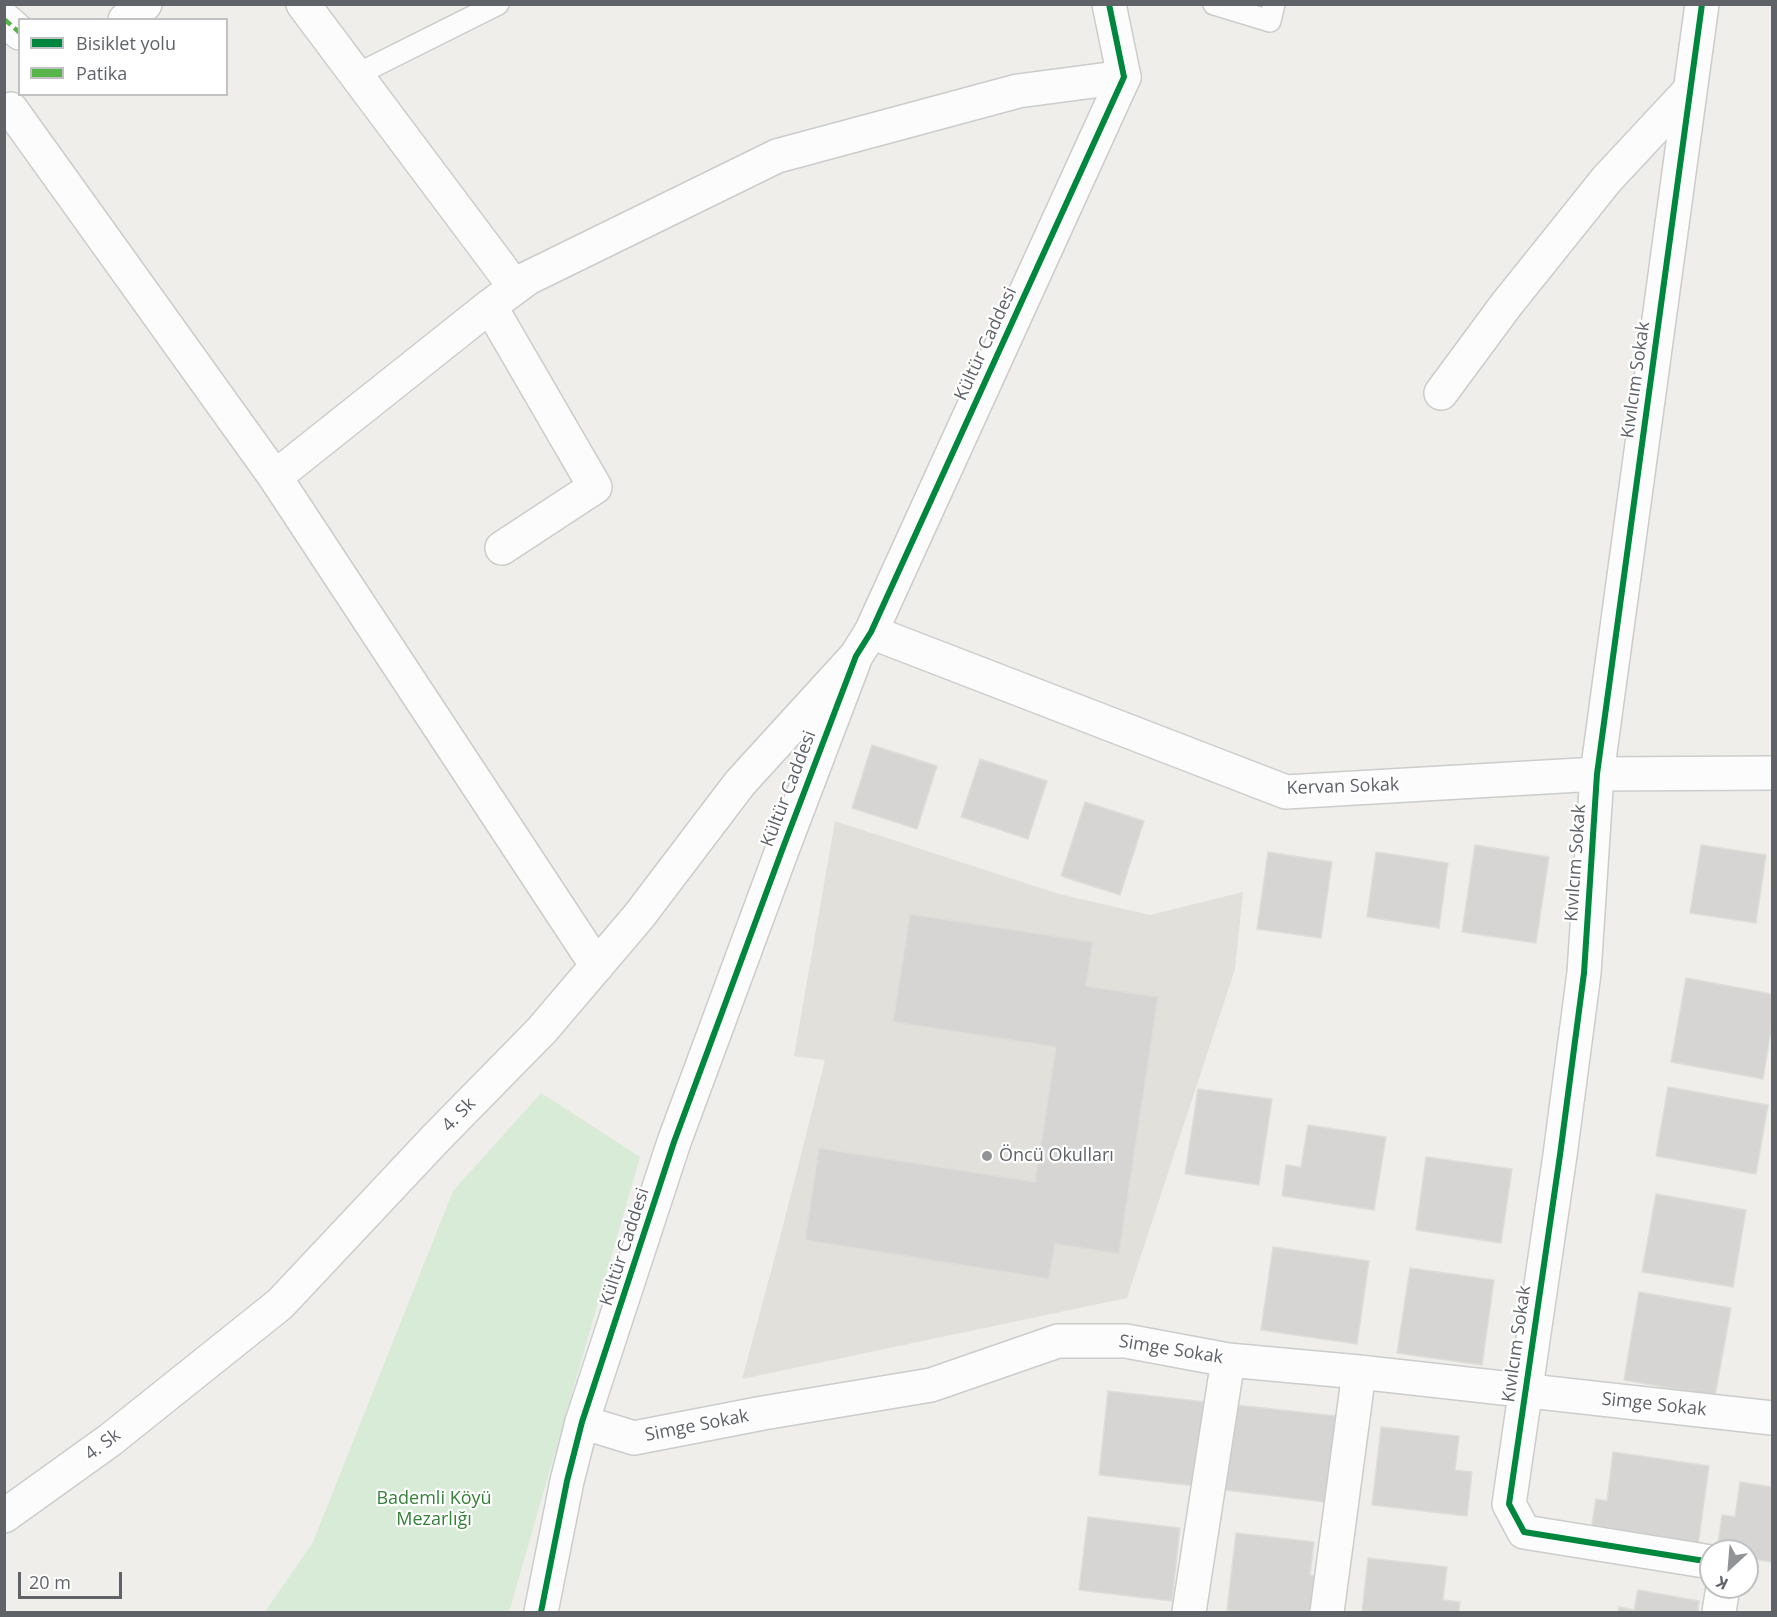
<!DOCTYPE html>
<meta charset="utf-8">
<style>
body{margin:0}
#map{position:relative;width:1777px;height:1617px;overflow:hidden;background:#efeeea;font-family:"Open Sans",sans-serif}
canvas{display:block}
.frame{position:absolute;inset:0;border:6px solid #5f6368;pointer-events:none}
.legend{position:absolute;left:18px;top:18px;width:210px;height:78px;box-sizing:border-box;background:#fff;border:2px solid #bfc1c3;margin:0;padding:8px 10px;list-style:none;font-size:18px;color:#5f6368}
.legend li{display:flex;align-items:center;gap:12px;height:30px}
.legend b{width:30px;border:2px solid #bfc1c3}
.north{position:absolute;left:1699px;top:1539px;width:60px;height:60px;box-sizing:border-box;background:#fff;border:2px solid #bfc1c3;border-radius:50%;rotate:206deg;font-size:16px;font-weight:700;line-height:24px;text-align:center;color:#5f6368}
.north::after{content:'';display:block;margin:auto;width:21px;height:27px;background:#919496;clip-path:polygon(50% 0,100% 100%,50% 72%,0 100%)}
.scale{position:absolute;left:18px;top:1572px;width:104px;height:27px;box-sizing:border-box;border:3px solid #5f6368;border-top:0;padding-left:8px;font-size:18px;line-height:21px;white-space:nowrap;color:#5f6368;-webkit-text-stroke:4px #fff;paint-order:stroke}
</style>
<div id="map">
<canvas width="1777" height="1617"></canvas>
<div class="frame"></div>
<ul class="legend">
<li><b style="height:8px;background:#00873e"></b>Bisiklet yolu</li>
<li><b style="height:8px;background:#58b549"></b>Patika</li>
</ul>
<div class="north">K</div>
<div class="scale">20 m</div>
</div>
<script>
const ctx = document.querySelector('canvas').getContext('2d');
ctx.lineJoin = 'round';
function fillPath(path, color) { ctx.fillStyle = color; ctx.fill(path, 'evenodd'); }
const shape = rows => new Path2D(rows.map(r => 'M' + r).join(''));
function trace(path, color, width, dash) { ctx.strokeStyle = color; ctx.lineWidth = width; ctx.lineCap = dash ? 'butt' : 'round'; ctx.setLineDash(dash || []); ctx.stroke(path); }
function write(font, color, halo, rows, align = 'center') {
  ctx.font = font + ' "Open Sans",sans-serif'; ctx.lineWidth = 4.5; ctx.setLineDash([]); ctx.textBaseline = 'middle'; ctx.strokeStyle = halo; ctx.fillStyle = color; for (const [text, x, y, turn = 0] of rows) {
    ctx.save(); ctx.translate(x, y); ctx.rotate((+turn || 0) * Math.PI / 180); ctx.textAlign = isNaN(turn) ? turn : align; if (halo) ctx.strokeText(text, 0, 0); ctx.fillText(text, 0, 0); ctx.restore();
  }
}
fillPath(shape([
 [835,821,1059,894,1150,915,1243,892,1235,969,1127,1298,742,1379,776,1253,825,1060,794,1056]
]), '#e2e0da');
fillPath(shape([
 [541,1093,640,1157,509,1612,265,1612,313,1542,453,1191]
]), '#d8ebd6');
const building = shape([
 [872,745,937,766,917,829,852,808,872,745],
 [980,759,1047,781,1028,839,961,817,980,759],
 [1085,802,1144,821,1120,895,1061,876,1085,802],
 [1475,845,1549,857,1536,943,1462,932,1475,845],
 [1701,845,1766,855,1756,923,1690,913,1701,845],
 [1268,852,1332,862,1321,938,1257,929,1268,852],
 [1376,852,1448,863,1439,928,1367,917,1376,852],
 [910,914,1093,942,1086,986,1158,997,1119,1254,1055,1244,1049,1279,805,1240,819,1148,1035,1182,1056,1047,893,1022,910,914],
 [1686,978,1772,994,1772,1024,1763,1079,1671,1062,1686,978],
 [1668,1087,1768,1105,1756,1174,1656,1156,1668,1087],
 [1198,1089,1272,1099,1259,1185,1185,1174,1198,1089],
 [1308,1125,1386,1137,1374,1210,1282,1196,1286,1165,1301,1167,1308,1125],
 [1426,1157,1512,1169,1501,1243,1416,1230,1426,1157],
 [1656,1194,1746,1210,1733,1287,1642,1272,1656,1194],
 [1273,1247,1369,1261,1357,1344,1261,1330,1273,1247],
 [1410,1268,1494,1280,1482,1365,1397,1353,1410,1268],
 [1639,1292,1731,1308,1715,1396,1624,1380,1639,1292],
 [1108,1391,1206,1402,1196,1486,1099,1475,1108,1391],
 [1236,1405,1336,1416,1325,1502,1225,1490,1236,1405],
 [1381,1427,1459,1436,1455,1470,1472,1472,1467,1516,1372,1505,1381,1427],
 [1613,1452,1709,1466,1698,1545,1591,1530,1596,1499,1607,1501,1613,1452],
 [1740,1482,1772,1487,1772,1562,1747,1558,1747,1551,1717,1551,1722,1515,1735,1517,1740,1482],
 [1088,1517,1180,1528,1172,1601,1079,1590,1088,1517],
 [1236,1533,1314,1542,1310,1575,1327,1578,1323,1612,1244,1612,1227,1610,1236,1533],
 [1368,1558,1447,1567,1443,1600,1460,1602,1459,1612,1362,1612,1368,1558],
 [1638,1590,1699,1601,1698,1612,1618,1612,1619,1607,1634,1610,1638,1590]
]);
fillPath(building, '#d6d5d3');
trace(building, '#deddd9', 1.5);
const service = shape([
 [1214,4,1270,21,1274,4],
 [356,75,498,4]
]);
const minor = shape([
 [303,4,515,287],
 [1702,4,1597,774,1584,973,1560,1155,1509,1504,1524,1532,1711,1562],
 [4,19,20,33],
 [125,20,145,4],
 [11,109,275,477,597,966],
 [490,306,595,487,502,548],
 [1441,393,1506,305,1607,179,1690,90],
 [275,477,490,306,528,278,777,156,1018,91,1124,77],
 [871,632,1286,792,1597,774,1772,773],
 [582,1422,634,1438,763,1413,931,1385,1058,1341,1126,1341,1228,1360,1359,1372,1772,1418],
 [4,1516,110,1440,280,1304,437,1137,542,1030,639,916,740,783,855,657],
 [1189,1612,1228,1360],
 [1327,1612,1359,1372],
 [1719,1612,1723,1587]
]);
const tertiary = shape([
 [541,1612,567,1481,582,1422,674,1142,781,853,856,656,871,632,1124,77,1109,4]
]);
trace(service, '#cbcccc', 24);
trace(minor, '#cbcccc', 36);
trace(tertiary, '#cbcccc', 36);
trace(service, '#fdfcfc', 21);
trace(minor, '#fdfcfc', 33);
trace(tertiary, '#fdfcfc', 33);
trace(shape([
 [4,19,20,33]
]), '#58b549', 4.5, [9, 4.5]);
trace(shape([
 [1702,4,1597,774,1584,973,1560,1155,1509,1504,1524,1532,1711,1562],
 [541,1612,567,1481,582,1422,674,1142,781,853,856,656,871,632,1124,77,1109,4]
]), '#00873e', 6);
for (const [x, y, r, color] of [
 [987,1156,6,"#919496"]
]) { const dot = new Path2D(); dot.arc(x, y, r, 0, 2 * Math.PI); ctx.fillStyle = color; ctx.fill(dot); trace(dot, '#fff', 2); }
write('18px', '#5f6368', '#fff', [
 ["Kültür Caddesi",986,344,-65],
 ["Kıvılcım Sokak",1636,380,-82],
 ["Kervan Sokak",1343,787,-2],
 ["Kültür Caddesi",789,789,-69],
 ["Kıvılcım Sokak",1576,863,-86],
 ["4. Sk",459,1115,-46],
 ["Kültür Caddesi",625,1247,-72],
 ["Kıvılcım Sokak",1517,1344,-82],
 ["Simge Sokak",1171,1350,9],
 ["Simge Sokak",1654,1405,6],
 ["Simge Sokak",697,1426,-11],
 ["4. Sk",103,1445,-37]
]);
write('18px', '#5f6368', '#fff', [
 ["Öncü Okulları",999,1156]
], 'left');
write('18px', '#348238', '#fff', [
 ["Bademli Köyü",434,1499],
 ["Mezarlığı",434,1520]
]);
</script>
